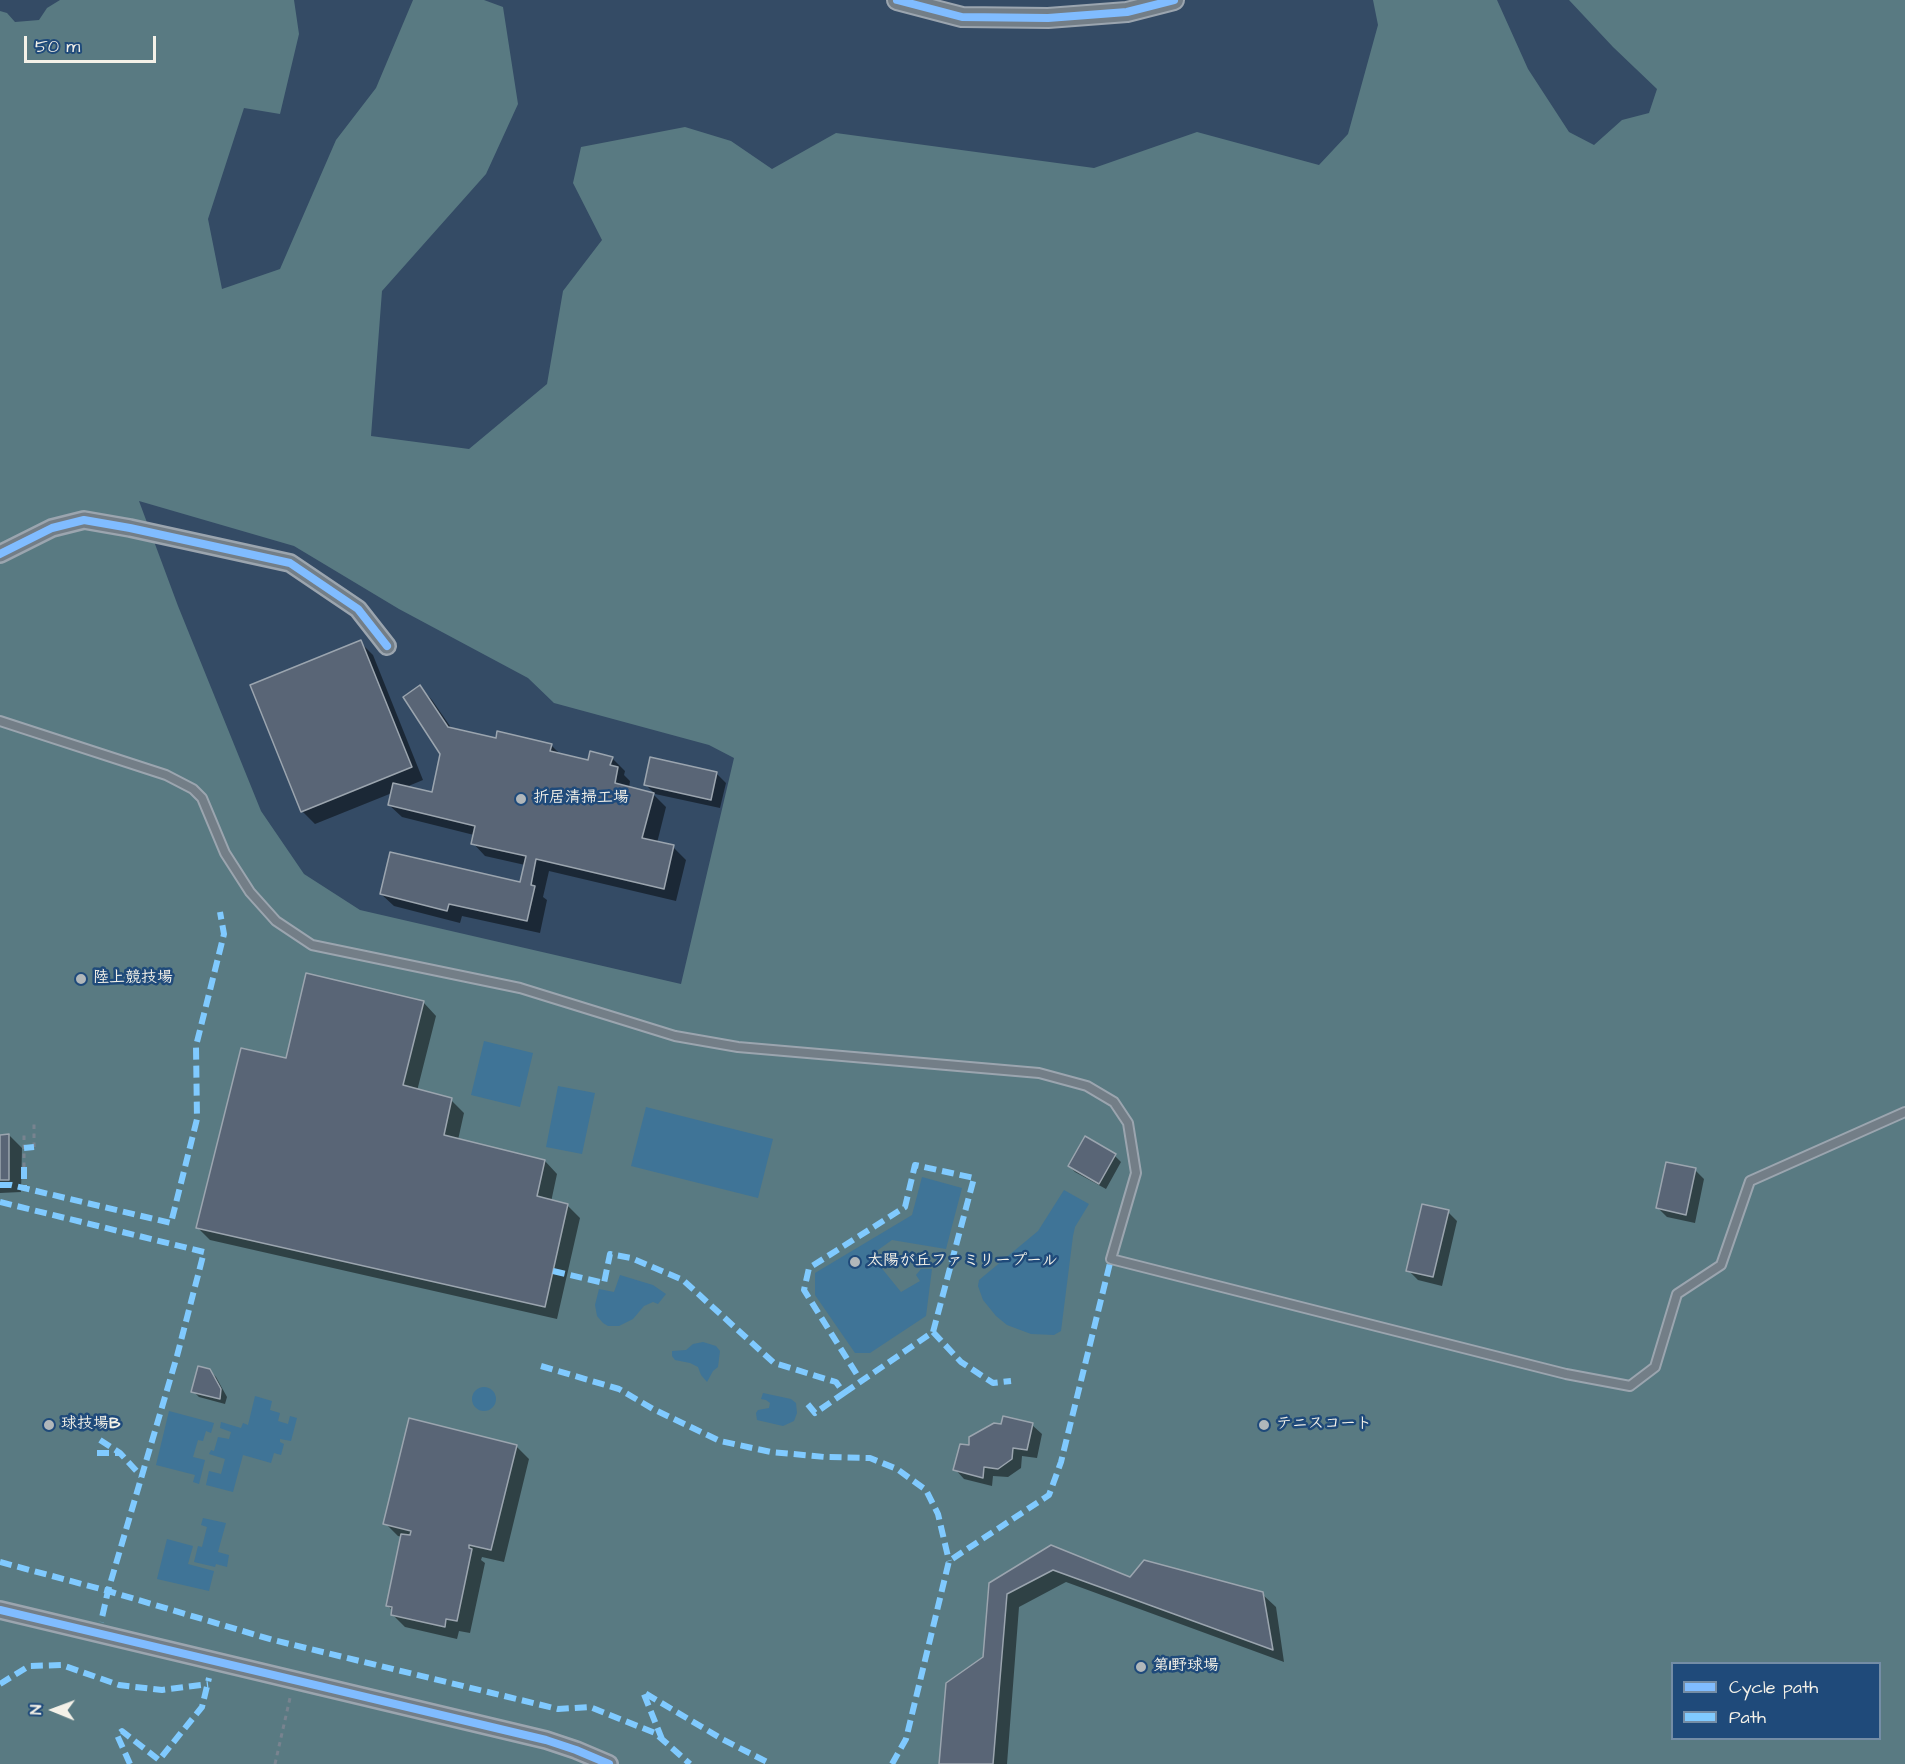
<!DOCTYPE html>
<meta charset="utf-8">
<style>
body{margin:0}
#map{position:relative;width:1905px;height:1764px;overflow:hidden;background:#344b65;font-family:"Architects Daughter",sans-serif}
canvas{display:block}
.legend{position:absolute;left:1671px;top:1662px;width:210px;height:78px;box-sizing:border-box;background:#1f4a7a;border:2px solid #748da6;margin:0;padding:8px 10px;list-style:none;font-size:18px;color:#f4f1e8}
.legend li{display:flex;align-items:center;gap:12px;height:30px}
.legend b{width:30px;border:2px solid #748da6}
.north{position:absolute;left:24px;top:1680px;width:60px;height:60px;-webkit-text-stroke:4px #1f4a7a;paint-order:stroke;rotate:271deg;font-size:16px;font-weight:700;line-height:24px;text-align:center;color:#f4f1e8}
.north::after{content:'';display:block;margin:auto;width:21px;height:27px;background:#f4f1e8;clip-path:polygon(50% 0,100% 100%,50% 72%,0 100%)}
.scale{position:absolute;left:24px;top:36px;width:132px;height:27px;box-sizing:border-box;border:3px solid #f4f1e8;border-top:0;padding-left:8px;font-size:18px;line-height:21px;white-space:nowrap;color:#f4f1e8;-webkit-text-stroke:4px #1f4a7a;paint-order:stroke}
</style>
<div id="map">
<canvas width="1905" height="1764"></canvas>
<ul class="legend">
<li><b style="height:8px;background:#80bcff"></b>Cycle path</li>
<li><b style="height:8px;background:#80caff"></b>Path</li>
</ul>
<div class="north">N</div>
<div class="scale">50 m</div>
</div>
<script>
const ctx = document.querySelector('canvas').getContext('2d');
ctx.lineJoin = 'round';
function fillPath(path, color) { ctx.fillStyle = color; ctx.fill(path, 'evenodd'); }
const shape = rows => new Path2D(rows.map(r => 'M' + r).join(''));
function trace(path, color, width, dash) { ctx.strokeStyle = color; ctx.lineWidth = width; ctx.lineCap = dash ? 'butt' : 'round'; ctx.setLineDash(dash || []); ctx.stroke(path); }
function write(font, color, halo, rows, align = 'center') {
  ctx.font = font + ' "Architects Daughter","Klee One",sans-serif'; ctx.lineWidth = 5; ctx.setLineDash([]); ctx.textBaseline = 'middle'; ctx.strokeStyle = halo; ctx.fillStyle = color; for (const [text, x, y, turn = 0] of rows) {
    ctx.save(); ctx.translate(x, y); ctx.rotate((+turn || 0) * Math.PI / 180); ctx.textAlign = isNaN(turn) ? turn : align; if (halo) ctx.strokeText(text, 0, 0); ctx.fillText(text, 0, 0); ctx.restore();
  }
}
fillPath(shape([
 [60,0,294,0,299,34,280,114,244,108,208,219,222,289,280,269,336,140,376,88,413,0,484,0,503,7,518,104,486,174,382,291,371,436,469,449,547,384,563,291,602,240,573,183,581,147,685,127,731,141,772,169,836,133,1094,168,1197,132,1319,165,1348,134,1378,25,1373,0,1497,0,1528,69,1569,132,1594,145,1622,120,1649,113,1657,89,1613,47,1569,0,1905,0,1905,1764,0,1764,0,11,7,13,15,22,39,20,47,8],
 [139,501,294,546,399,609,528,678,554,703,709,745,734,758,681,984,360,910,304,874,261,811,178,606],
 [1672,1664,1880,1664,1880,1738,1672,1738]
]), '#597a82');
fillPath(shape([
 [484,1041,533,1053,520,1107,471,1095],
 [558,1086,595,1093,582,1154,546,1147],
 [646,1107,773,1139,758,1198,631,1166],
 [922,1177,962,1188,946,1249,892,1240,871,1255,901,1292,920,1281,916,1275,921,1269,932,1269,926,1316,870,1353,855,1353,815,1295,815,1273,912,1215],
 [1064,1190,1089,1204,1075,1227,1073,1236,1061,1331,1054,1335,1031,1334,1007,1325,996,1316,983,1300,978,1286,979,1280,1038,1231],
 [620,1275,653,1285,666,1294,658,1304,653,1302,644,1306,633,1319,619,1326,608,1326,603,1323,597,1316,595,1305,599,1289,614,1292],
 [703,1342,716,1346,720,1351,718,1367,713,1371,707,1382,701,1375,698,1367,690,1363,675,1360,672,1356,672,1351,686,1350,693,1344],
 '472 1399a12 12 0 1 1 24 0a12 12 0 1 1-24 0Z',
 [763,1393,791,1399,796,1403,797,1413,794,1421,783,1426,757,1420,756,1413,758,1410,769,1408,770,1403,766,1400,761,1399],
 [255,1396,272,1401,270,1410,280,1413,278,1421,288,1424,290,1416,297,1418,291,1441,280,1439,280,1442,284,1444,281,1455,274,1453,271,1463,243,1455,233,1492,206,1485,209,1471,221,1474,225,1459,209,1454,211,1450,214,1451,218,1437,229,1439,231,1432,220,1428,221,1422,241,1428,243,1423,248,1425],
 [169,1411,214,1423,211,1433,206,1431,203,1441,198,1440,193,1457,205,1460,199,1484,193,1482,195,1475,156,1465],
 [203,1518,226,1523,218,1552,229,1555,227,1567,216,1564,215,1567,194,1562,198,1546,202,1547,207,1527,201,1525],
 [167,1539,193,1546,188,1564,214,1571,209,1591,157,1579]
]), '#3f7497');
fillPath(shape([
 [360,642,373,655,423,780,406,787,433,794,442,753,420,687,432,700,452,729,497,740,551,745,561,755,589,762,612,758,625,771,624,775,630,781,629,788,653,794,666,807,657,843,673,847,686,860,676,901,549,871,543,897,547,900,540,933,462,916,460,923,394,906,381,894,521,884,525,865,485,856,473,843,474,835,402,817,389,805,392,793,315,824,302,811],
 [716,773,726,783,720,808,655,794,645,784],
 [424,1003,436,1016,417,1091,451,1100,464,1113,458,1140,545,1161,557,1174,551,1202,567,1205,580,1218,557,1319,210,1240,197,1227,287,1059],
 [9,1135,22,1148,21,1192,0,1193,0,1136],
 [1085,1139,1115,1156,1121,1162,1106,1189,1075,1172,1069,1166],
 [1695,1170,1704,1179,1695,1223,1667,1217,1658,1208],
 [1448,1212,1457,1221,1442,1286,1418,1280,1408,1270],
 [209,1370,216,1377,227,1397,225,1404,199,1397,193,1391],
 [1032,1425,1042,1434,1037,1458,1022,1456,1021,1468,1008,1477,993,1476,992,1486,964,1479,955,1469,970,1446],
 [516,1446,529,1459,504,1562,482,1557,481,1560,485,1563,470,1633,459,1631,457,1639,405,1627,392,1614,393,1611,387,1605,402,1537,398,1536,385,1523],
 [1051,1547,1131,1578,1262,1594,1276,1607,1284,1662,1066,1582,1019,1607,1007,1764,941,1764,985,1658,991,1583]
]), '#0007');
const building = shape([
 [361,640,412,767,301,812,250,685,361,640],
 [420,685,448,727,496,738,497,731,552,744,550,751,588,760,590,751,613,757,610,765,618,767,615,783,654,793,642,838,674,845,664,889,536,859,531,885,535,886,527,921,449,904,447,911,380,894,390,852,520,882,526,856,471,844,475,826,388,805,393,783,432,792,440,754,403,697,420,685],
 [650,757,717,772,711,800,644,785,650,757],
 [306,973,424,1001,403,1085,452,1098,444,1135,545,1160,537,1196,568,1204,545,1307,196,1228,241,1048,286,1058,306,973],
 [9,1134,9,1180,0,1180,0,1135,9,1134],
 [1085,1136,1116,1154,1099,1184,1068,1166,1085,1136],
 [1666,1162,1696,1168,1686,1215,1656,1208,1666,1162],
 [1422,1204,1449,1210,1433,1277,1406,1271,1422,1204],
 [198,1366,210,1369,221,1389,220,1399,191,1392,198,1366],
 [1003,1416,1033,1423,1027,1450,1013,1448,1012,1459,998,1469,984,1467,983,1478,953,1470,960,1444,969,1445,969,1437,994,1423,1001,1424,1003,1416],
 [409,1418,517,1445,491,1550,469,1545,469,1548,472,1549,457,1621,446,1619,445,1627,391,1615,392,1607,386,1606,401,1534,410,1535,411,1531,383,1524,409,1418],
 [1051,1545,1130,1577,1144,1560,1263,1592,1273,1650,1053,1570,1007,1594,993,1764,939,1764,946,1683,983,1657,989,1583,1051,1545]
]);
fillPath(building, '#596576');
trace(building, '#9ba5af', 1.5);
const service = shape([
 [0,721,166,775,193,789,202,798,225,853,250,892,276,921,312,945,520,988,675,1036,738,1047,1039,1073,1087,1086,1114,1102,1128,1123,1136,1173,1111,1259,1566,1374,1630,1386,1655,1367,1677,1294,1721,1265,1750,1181,1905,1112]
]);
const minor = shape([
 [0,554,52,528,84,520,130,528,290,563,358,609,387,646],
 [0,1610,546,1740,576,1750,609,1764]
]);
const tertiary = shape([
 [897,0,962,17,1048,18,1127,12,1174,0]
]);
trace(service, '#9ba5af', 12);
trace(minor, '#9ba5af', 20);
trace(tertiary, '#9ba5af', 22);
trace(shape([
 [34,1147,34,1122],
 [24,1167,24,1132],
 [275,1764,290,1698]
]), '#78838f', 3, [4.5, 4.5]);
trace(service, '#737e87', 8);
trace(minor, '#737e87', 15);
trace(tertiary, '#737e87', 18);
trace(shape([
 [24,1148,34,1147],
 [24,1167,24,1188],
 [0,1185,11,1185,171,1223,197,1119,196,1046,224,934,220,912],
 [0,1202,204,1252,177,1356,108,1591,101,1622],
 [553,1271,604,1283,610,1254,631,1258,683,1280,774,1363,836,1382,844,1393,815,1413,806,1402],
 [933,1332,961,1362,993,1383,1011,1381],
 [541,1366,619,1389,653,1409,720,1441,771,1452,825,1457,870,1458,897,1469,926,1490,938,1514,949,1561],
 [844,1393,933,1332,974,1178,915,1165,905,1207,809,1268,804,1290,861,1381],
 [100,1440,120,1453,141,1476],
 [97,1453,120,1453],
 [0,1562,108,1591,273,1640,558,1709,590,1707,655,1733,690,1764],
 [0,1684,29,1666,62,1665,119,1685,162,1690,208,1684],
 [662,1739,643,1692,722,1739,771,1764],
 [130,1764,117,1735,122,1731,159,1760,202,1707,209,1678],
 [892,1764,906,1739,949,1561,1049,1495,1061,1462,1111,1259]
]), '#80caff', 6, [12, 6]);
trace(shape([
 [897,0,962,17,1048,18,1127,12,1174,0],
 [0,554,52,528,84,520,130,528,290,563,358,609,387,646],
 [0,1610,546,1740,576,1750,609,1764]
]), '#80bcff', 8);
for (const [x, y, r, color] of [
 [521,799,6,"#b1b7ba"],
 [81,979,6,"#b1b7ba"],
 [855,1262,6,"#b1b7ba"],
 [49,1425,6,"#b1b7ba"],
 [1264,1425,6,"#b1b7ba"],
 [1141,1667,6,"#b1b7ba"]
]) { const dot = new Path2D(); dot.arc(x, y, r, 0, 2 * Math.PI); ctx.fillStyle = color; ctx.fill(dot); trace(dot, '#1f4a7a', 2); }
write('bold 16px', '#f4f1e8', '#1f4a7a', [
 ["折居清掃工場",533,799],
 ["陸上競技場",93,979],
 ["太陽が丘ファミリープール",867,1262],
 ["球技場B",61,1425],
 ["テニスコート",1276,1425],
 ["第1野球場",1153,1667]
], 'left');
</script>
